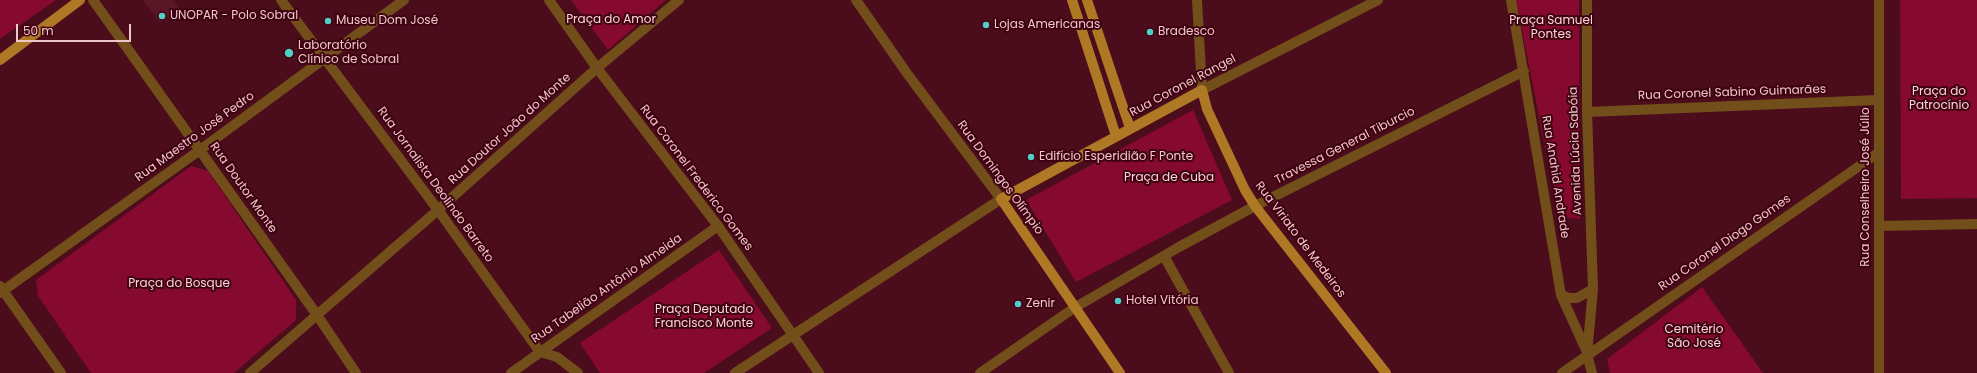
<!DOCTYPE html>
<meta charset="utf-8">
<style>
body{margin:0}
#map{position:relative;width:1977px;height:373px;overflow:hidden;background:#4b0d1b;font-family:Poppins,sans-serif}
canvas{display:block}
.scale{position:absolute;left:16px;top:24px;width:115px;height:18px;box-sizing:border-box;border:2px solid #efc7ca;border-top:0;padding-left:5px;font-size:12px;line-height:14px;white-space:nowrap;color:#efc7ca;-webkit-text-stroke:3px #3f0211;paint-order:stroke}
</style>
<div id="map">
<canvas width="1977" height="373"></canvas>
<div class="scale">50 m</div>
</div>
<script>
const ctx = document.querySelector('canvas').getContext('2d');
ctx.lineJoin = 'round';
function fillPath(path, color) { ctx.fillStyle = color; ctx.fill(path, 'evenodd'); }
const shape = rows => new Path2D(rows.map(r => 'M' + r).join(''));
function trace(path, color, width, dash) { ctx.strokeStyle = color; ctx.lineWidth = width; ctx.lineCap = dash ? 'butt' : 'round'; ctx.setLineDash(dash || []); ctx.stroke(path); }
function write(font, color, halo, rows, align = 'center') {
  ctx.font = font + ' Poppins,sans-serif'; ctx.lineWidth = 4; ctx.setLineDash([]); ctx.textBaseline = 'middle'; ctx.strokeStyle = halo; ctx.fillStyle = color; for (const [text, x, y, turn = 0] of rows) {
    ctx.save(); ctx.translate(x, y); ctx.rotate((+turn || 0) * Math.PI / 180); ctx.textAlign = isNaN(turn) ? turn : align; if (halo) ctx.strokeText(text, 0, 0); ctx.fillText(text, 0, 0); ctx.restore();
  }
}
fillPath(shape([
 [143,0,174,0,180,9,160,23]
]), '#5b1626');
fillPath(shape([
 [0,0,56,0,0,39],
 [571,0,666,0,608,50],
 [1516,0,1579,0,1580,219,1559,217],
 [1900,0,1977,0,1977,198,1901,199],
 [1193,110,1232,200,1076,282,1026,200],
 [191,166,208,171,296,300,296,320,234,373,91,373,38,296,36,280],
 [719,250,772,328,704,373,600,373,580,343],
 [1702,287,1763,373,1610,373,1607,359]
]), '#86092f');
trace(shape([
 [93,0,317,315,356,373],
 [281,0,438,210,540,352,557,357,578,373],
 [549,0,597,68,718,226,819,373],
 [1197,0,1202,90,1378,0],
 [1511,0,1561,295,1587,352],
 [1587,0,1587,112,1593,289,1587,354,1592,373],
 [1879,0,1879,373],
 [1587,112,1878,100],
 [1879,226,1977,224],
 [1164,256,1229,373],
 [0,286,61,373],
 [0,293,200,150,404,0],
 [1561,295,1569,298,1577,298,1593,289],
 [250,373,438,210,597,68,679,0],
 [511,373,718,226],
 [735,373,1001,199,906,72,856,0],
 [980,373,1074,308,1179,247,1255,206,1524,71],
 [1562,373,1878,153]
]), '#724f1a', 10);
trace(shape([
 [1072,0,1116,136],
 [1087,0,1130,128],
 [0,60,80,0],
 [1120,373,1001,199,1202,90,1207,109,1245,190,1255,206,1386,373]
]), '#af7824', 10);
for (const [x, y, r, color] of [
 [162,16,4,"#53cdca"],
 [328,21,4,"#53cdca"],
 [986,25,4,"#53cdca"],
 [1150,32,4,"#53cdca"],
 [289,53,5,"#53cdca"],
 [1031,157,4,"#53cdca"],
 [1118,301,4,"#53cdca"],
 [1018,304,4,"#53cdca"]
]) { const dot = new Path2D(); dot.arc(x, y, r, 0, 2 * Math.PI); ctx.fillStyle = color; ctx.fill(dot); trace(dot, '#3f0211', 1.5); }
write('12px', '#efc7ca', '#3f0211', [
 ["UNOPAR - Polo Sobral",170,16],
 ["Museu Dom José",336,21],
 ["Lojas Americanas",994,25],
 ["Bradesco",1158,32],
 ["Laboratório",298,46],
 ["Clínico de Sobral",298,60],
 ["Edifício Esperidião F Ponte",1039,157],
 ["Hotel Vitória",1126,301],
 ["Zenir",1026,304]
], 'left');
write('12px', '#f9d6d8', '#3f0211', [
 ["Praça do Amor",611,20],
 ["Praça Samuel",1551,21],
 ["Pontes",1551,35],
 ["Praça do",1939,92],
 ["Patrocínio",1939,106],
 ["Praça de Cuba",1169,178],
 ["Praça do Bosque",179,284],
 ["Praça Deputado",704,310],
 ["Francisco Monte",704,324],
 ["Cemitério",1694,330],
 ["São José",1694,344]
]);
write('12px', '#efc7ca', '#3f0211', [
 ["Rua Coronel Rangel",1183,86,-28],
 ["Rua Coronel Sabino Guimarães",1732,93,-2],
 ["Rua Doutor João do Monte",510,129,-42],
 ["Rua Maestro José Pedro",195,137,-36],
 ["Travessa General Tiburcio",1345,146,-27],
 ["Avenida Lúcia Sabóia",1576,151,-92],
 ["Rua Anahid Andrade",1555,177,81],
 ["Rua Coronel Frederico Gomes",696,178,53],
 ["Rua Domingos Olímpio",1000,178,54],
 ["Rua Jornalista Deolindo Barreto",435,185,54],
 ["Rua Conselheiro José Júlio",1866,187,-90],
 ["Rua Doutor Monte",243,188,55],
 ["Rua Viriato de Medeiros",1300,240,53],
 ["Rua Coronel Diogo Gomes",1725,243,-35],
 ["Rua Tabelião Antônio Almeida",607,289,-35]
]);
</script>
